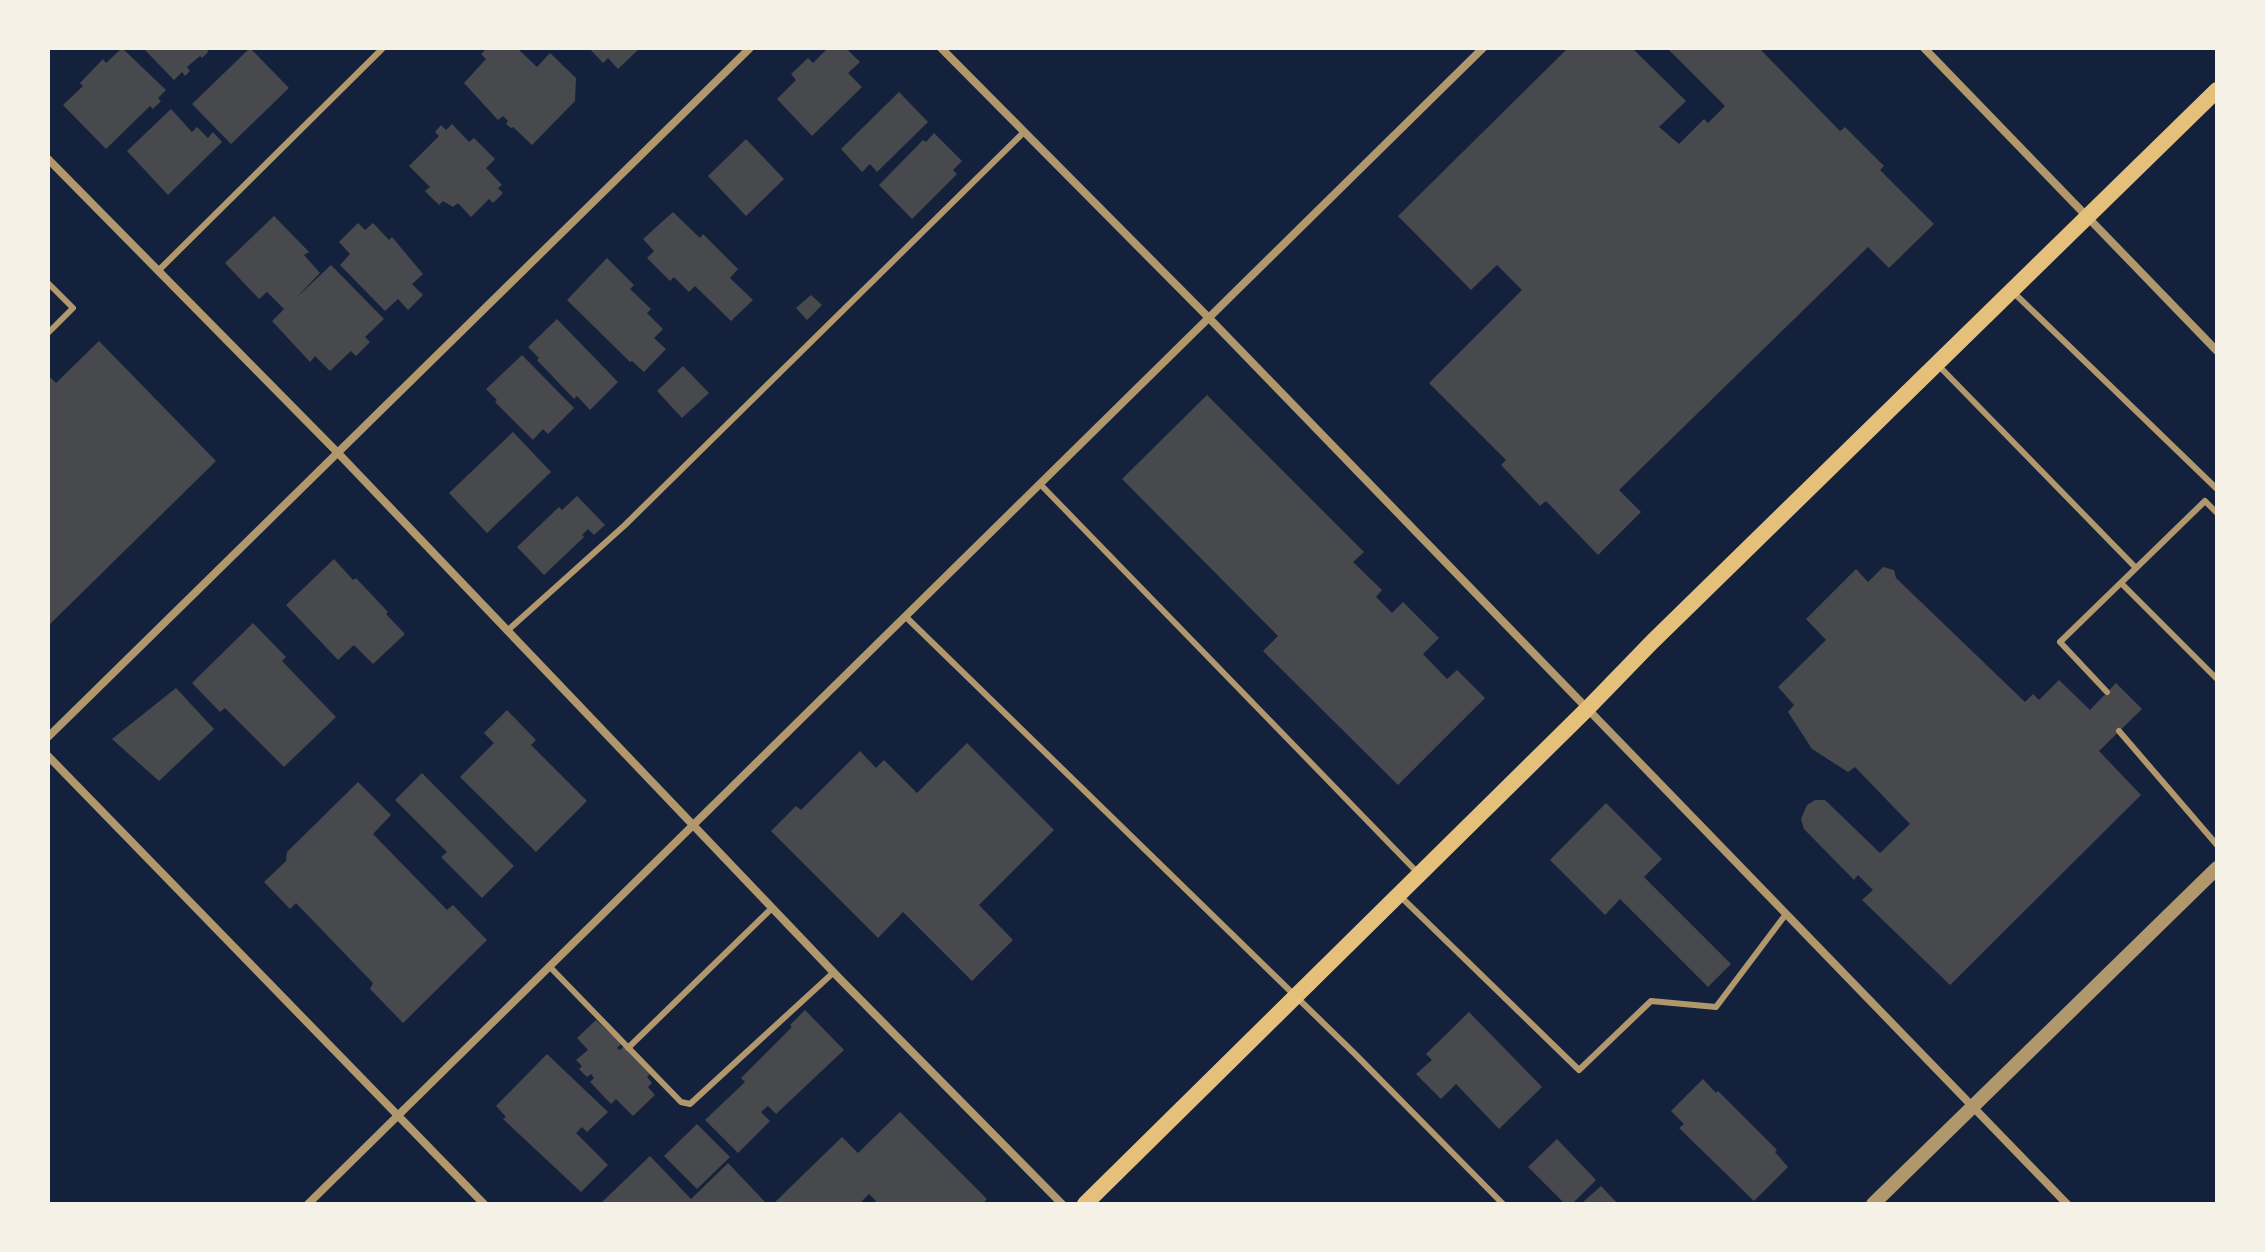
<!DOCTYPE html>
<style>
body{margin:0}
#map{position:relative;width:2265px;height:1252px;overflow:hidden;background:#14213d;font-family:Georgia,serif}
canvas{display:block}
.frame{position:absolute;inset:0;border:50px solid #f6f1e7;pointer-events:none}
</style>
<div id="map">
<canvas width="2265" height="1252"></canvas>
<div class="frame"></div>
</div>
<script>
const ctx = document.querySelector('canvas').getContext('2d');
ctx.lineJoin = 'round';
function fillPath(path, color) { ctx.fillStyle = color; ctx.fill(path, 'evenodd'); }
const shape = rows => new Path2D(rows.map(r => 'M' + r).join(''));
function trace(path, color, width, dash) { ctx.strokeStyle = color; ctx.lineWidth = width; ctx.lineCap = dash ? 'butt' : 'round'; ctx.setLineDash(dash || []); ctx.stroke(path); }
fillPath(shape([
 [122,48,166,90,158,98,161,101,153,109,150,106,106,149,63,105,83,86,80,83,103,59,106,63],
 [143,48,207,48,208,52,202,58,200,56,187,67,190,71,185,76,182,72,174,80],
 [250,48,289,88,231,144,192,104],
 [487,48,517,48,537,67,550,53,576,78,575,101,532,145,513,127,511,128,506,124,508,121,503,116,498,120,464,83,486,59,481,54],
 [589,48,640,48,618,69,608,58,603,63],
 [828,48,846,48,860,62,848,73,862,87,812,136,777,99,796,80,791,74,808,58,813,63],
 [1568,48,1632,48,1686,101,1659,127,1679,144,1704,119,1708,123,1725,106,1667,48,1759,48,1840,131,1845,127,1884,166,1880,170,1934,224,1889,268,1868,247,1619,490,1641,512,1598,555,1546,501,1540,506,1501,465,1506,460,1429,383,1522,290,1497,265,1471,290,1398,216],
 [899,92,928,122,877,172,870,164,862,172,841,149],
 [171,109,192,132,197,127,208,138,213,132,222,142,168,195,127,151],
 [452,124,469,142,474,138,495,159,486,168,502,185,498,188,503,193,493,203,489,199,471,217,458,203,453,207,443,201,439,205,425,191,430,187,409,166,439,136,435,132,441,125,446,130],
 [934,133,962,161,953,170,957,174,912,219,879,185,923,140,926,142],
 [746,139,784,179,746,216,708,176],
 [673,212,700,238,703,234,738,269,730,278,753,300,731,321,695,286,689,292,674,277,670,281,647,258,654,251,643,239],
 [274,216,309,252,304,255,320,273,295,299,331,265,384,319,365,337,370,342,356,356,351,351,330,371,315,356,310,362,272,321,284,309,267,292,259,299,225,263],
 [358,223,365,230,373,223,389,240,392,237,423,274,412,284,423,295,408,310,398,299,385,311,340,265,350,254,339,242],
 [607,258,634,285,630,289,651,309,647,313,663,329,654,338,666,349,644,372,632,361,630,362,567,300],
 [811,295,822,305,807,320,796,308],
 [557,319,618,382,590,410,577,396,574,399,537,360,539,358,528,347],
 [99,341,216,461,48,626,48,375,56,383],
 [522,355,574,408,548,434,543,429,533,440,495,402,497,400,486,389],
 [683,366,709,393,682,418,657,391],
 [1207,395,1364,552,1353,562,1382,590,1376,597,1392,613,1403,602,1439,638,1423,654,1447,679,1457,670,1485,698,1398,785,1263,651,1278,636,1122,479],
 [513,432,551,472,487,533,449,493],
 [577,496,605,525,594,535,588,529,582,535,584,537,544,575,517,547,559,507,562,510],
 [334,559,353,580,356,578,388,612,386,614,405,634,373,664,354,645,338,660,286,605],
 [1883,567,1894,570,1896,578,2025,702,2033,694,2039,700,2059,680,2090,710,2116,683,2142,709,2099,751,2141,795,1950,985,1862,900,1873,890,1858,875,1854,880,1804,829,1801,819,1807,805,1815,800,1825,800,1880,853,1910,824,1855,767,1848,772,1812,749,1788,712,1794,705,1778,687,1826,640,1806,619,1856,569,1868,582],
 [253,623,286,657,282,661,336,717,284,767,225,708,220,712,192,683],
 [176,688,214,729,159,781,112,739],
 [507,710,536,740,531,745,587,801,536,852,460,777,494,743,484,733],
 [967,743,1054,830,979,905,1013,940,972,981,903,912,878,938,771,831,796,806,801,810,860,751,876,768,884,760,917,793],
 [422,773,514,866,482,898,441,857,447,852,395,800],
 [358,782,391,815,373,834,447,910,453,905,487,940,403,1023,370,989,373,983,296,903,290,909,264,882,286,861,287,852],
 [1606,803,1662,859,1644,877,1731,964,1708,987,1620,899,1605,915,1550,860],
 [805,1010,844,1050,776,1114,768,1106,761,1112,770,1121,738,1153,705,1120,745,1082,741,1078,792,1027,790,1025],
 [1469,1012,1542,1087,1499,1129,1456,1084,1441,1099,1416,1074,1432,1060,1426,1054],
 [596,1020,621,1044,617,1048,620,1050,624,1046,650,1074,647,1077,652,1083,648,1087,655,1095,633,1116,616,1099,611,1104,590,1082,594,1078,591,1074,587,1077,579,1069,582,1066,576,1060,588,1050,577,1038],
 [547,1054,608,1112,587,1132,582,1127,576,1133,608,1165,581,1192,503,1119,506,1117,496,1106],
 [1703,1079,1716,1093,1718,1091,1777,1150,1775,1152,1788,1167,1754,1201,1679,1128,1684,1124,1671,1111],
 [900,1112,987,1199,982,1204,874,1204,876,1201,869,1194,859,1204,773,1204,842,1137,858,1153],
 [697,1124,730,1157,697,1189,664,1156],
 [1557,1139,1596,1180,1572,1204,1565,1204,1528,1167],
 [650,1156,691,1199,728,1163,767,1204,600,1204],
 [1601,1186,1618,1204,1583,1202]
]), '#48494c');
trace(shape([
 [158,271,383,48],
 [48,283,73,308,48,333],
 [2012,291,2217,489],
 [1937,364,2136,568],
 [1041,485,1417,872],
 [2121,583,2217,679],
 [906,617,1355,1054,1503,1204],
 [507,631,625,525,1024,132],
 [2107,692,2060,642,2205,501,2217,513],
 [2119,731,2217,845],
 [1399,895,1579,1070,1651,1001,1716,1007,1786,914],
 [550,967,681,1102,690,1104,834,972],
 [628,1048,772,908]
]), '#b1986c', 6);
trace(shape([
 [941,48,1209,318,2067,1204],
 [1924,48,2217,351],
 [48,159,338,453,840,979,1062,1204],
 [48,737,750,48],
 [48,756,484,1204],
 [308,1204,1483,48]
]), '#b1986c', 8);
trace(shape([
 [1873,1204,2217,868]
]), '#b1986c', 14);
trace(shape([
 [1085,1204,1587,709,1652,642,2217,90]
]), '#e5c07b', 16);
</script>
